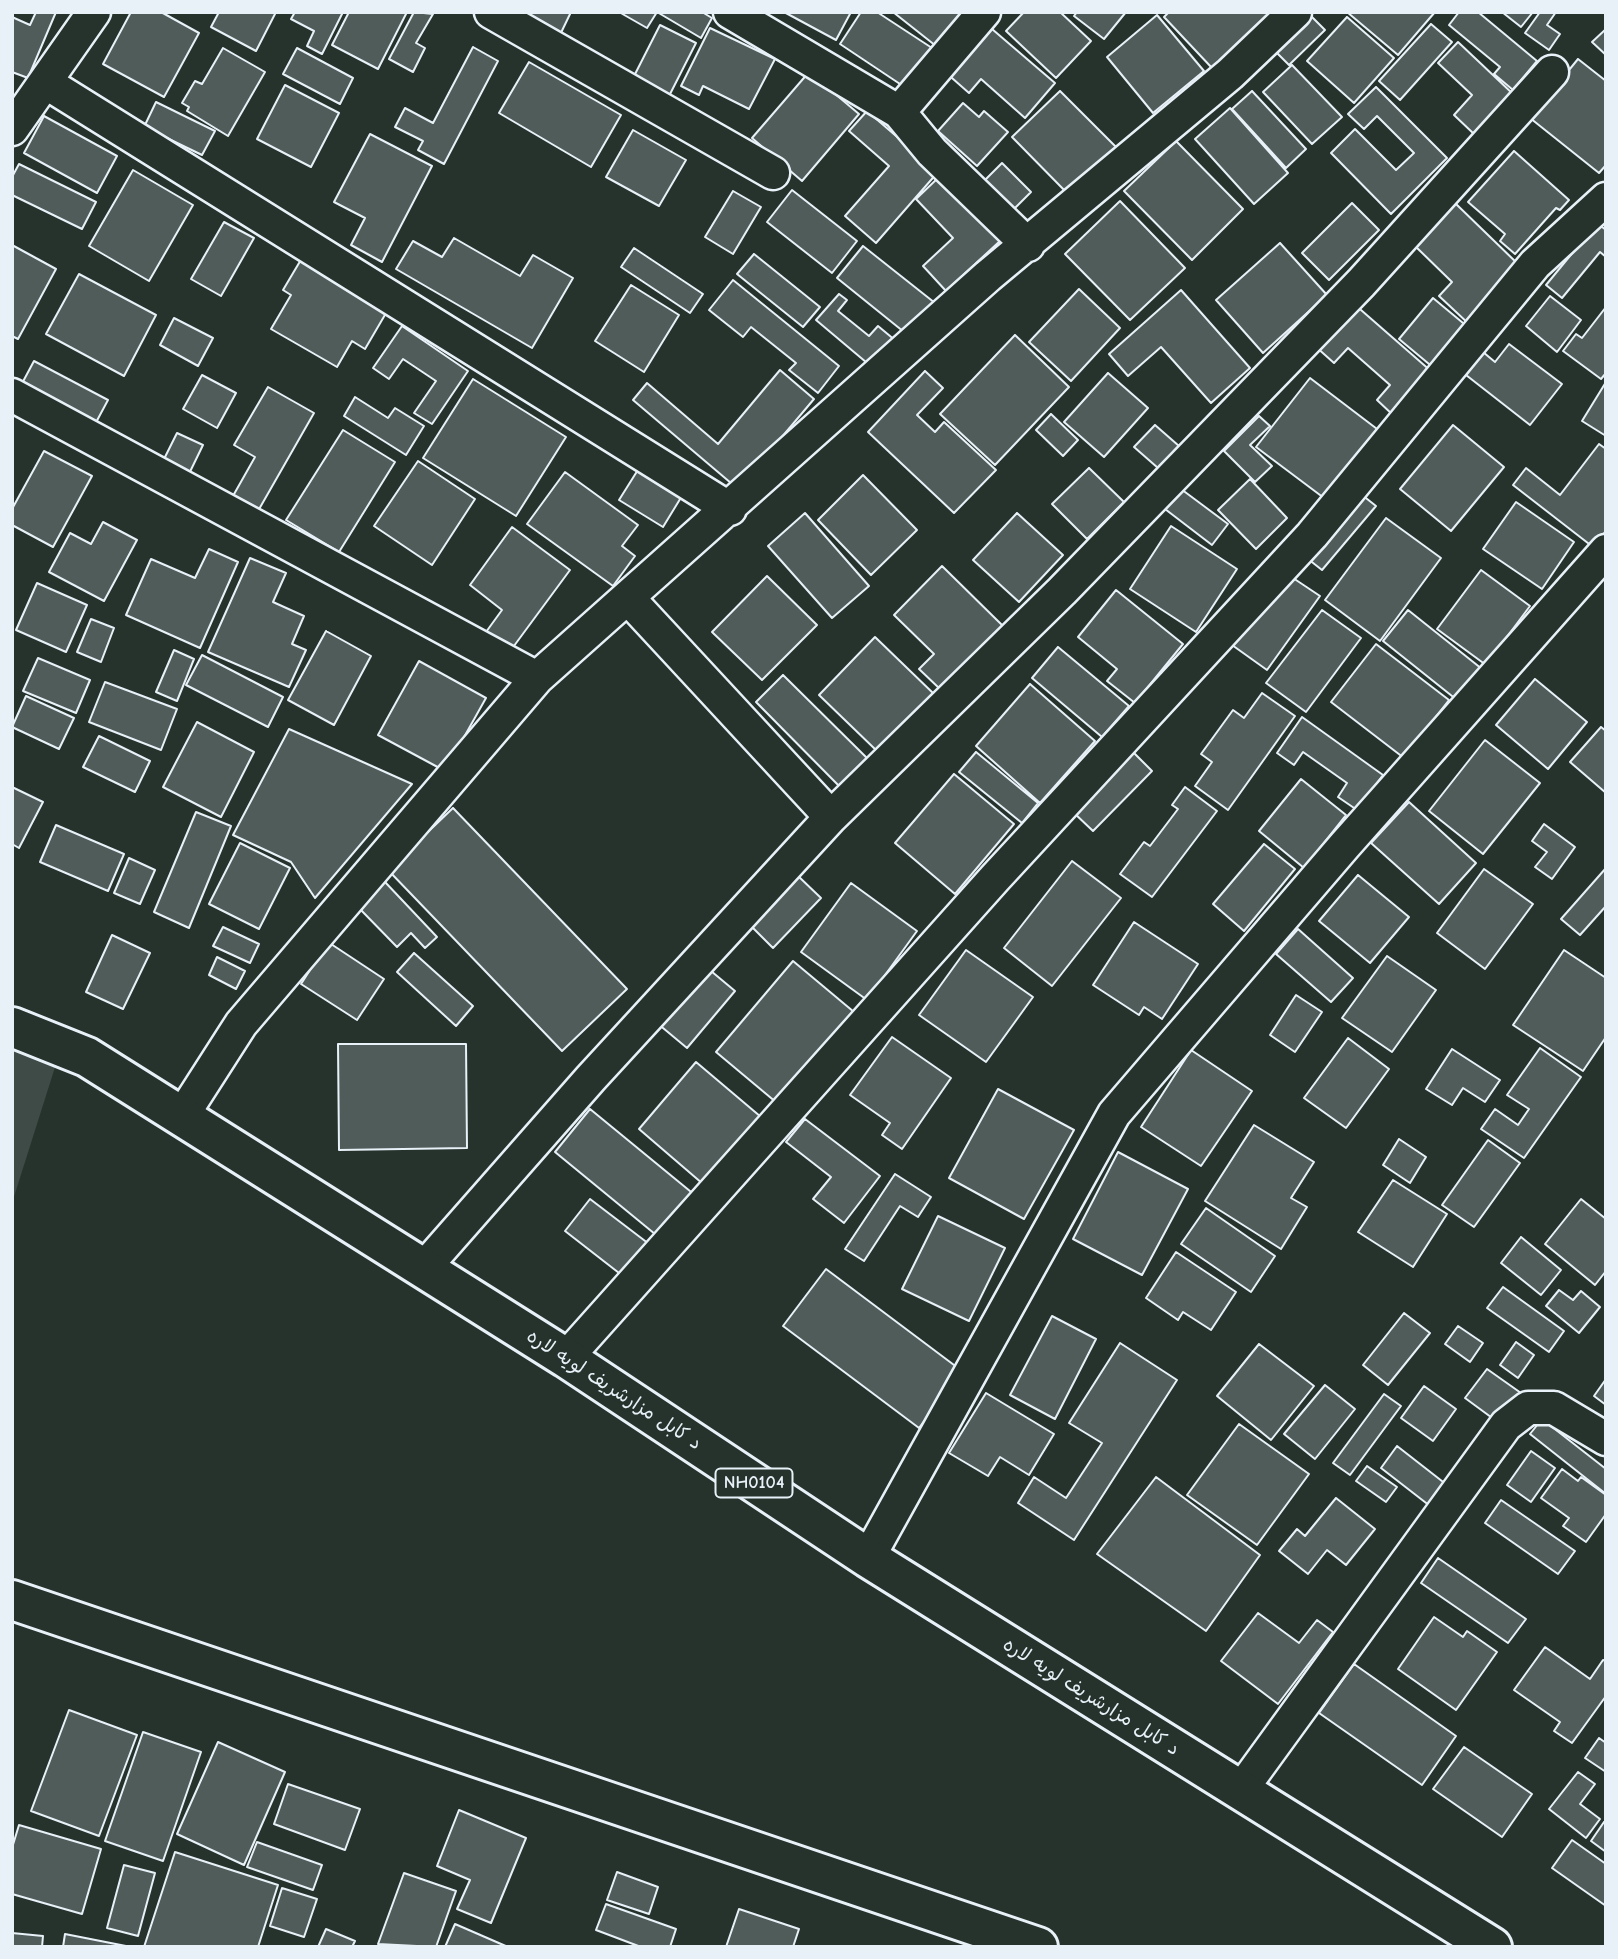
<!DOCTYPE html>
<meta charset="utf-8">
<style>
body{margin:0}
#map{position:relative;width:1618px;height:1959px;overflow:hidden;background:#26332d;font-family:"Comic Neue",sans-serif}
canvas{display:block}
.frame{position:absolute;inset:0;border:14px solid #e8f1f8;pointer-events:none}
</style>
<div id="map">
<canvas width="1618" height="1959"></canvas>
<div class="frame"></div>
</div>
<script>
const ctx = document.querySelector('canvas').getContext('2d');
ctx.lineJoin = 'round';
function fillPath(path, color) { ctx.fillStyle = color; ctx.fill(path, 'evenodd'); }
const shape = rows => new Path2D(rows.map(r => 'M' + r).join(''));
function trace(path, color, width, dash) { ctx.strokeStyle = color; ctx.lineWidth = width; ctx.lineCap = dash ? 'butt' : 'round'; ctx.setLineDash(dash || []); ctx.stroke(path); }
function write(font, color, halo, rows, align = 'center') {
  ctx.font = font + ' "Comic Neue","Playpen Sans Arabic",sans-serif'; ctx.lineWidth = 6; ctx.setLineDash([]); ctx.textBaseline = 'middle'; ctx.strokeStyle = halo; ctx.fillStyle = color; for (const [text, x, y, turn = 0] of rows) {
    ctx.save(); ctx.translate(x, y); ctx.rotate((+turn || 0) * Math.PI / 180); ctx.textAlign = isNaN(turn) ? turn : align; if (halo) ctx.strokeText(text, 0, 0); ctx.fillText(text, 0, 0); ctx.restore();
  }
}
fillPath(shape([
 [12,1048,56,1064,12,1203]
]), '#3e4b47');
const building = shape([
 [36,12,56,12,28,78,12,72,12,17,30,25,36,12],
 [131,12,161,12,199,33,164,97,103,64,131,12],
 [219,12,276,12,256,51,211,27,219,12],
 [295,12,343,12,322,54,307,46,314,31,291,19,295,12],
 [349,12,407,12,378,69,332,45,349,12],
 [414,12,433,14,416,43,425,48,413,72,389,59,414,12],
 [506,12,571,12,558,39,506,12],
 [619,12,657,12,647,28,619,12],
 [657,12,702,12,712,18,701,38,657,12],
 [784,12,851,12,836,40,784,12],
 [861,12,877,12,932,48,906,88,840,44,861,12],
 [893,12,964,12,936,46,893,12],
 [1024,12,1060,12,1091,41,1056,78,1006,31,1024,12],
 [1077,12,1126,12,1104,39,1074,16,1077,12],
 [1169,12,1272,12,1212,68,1164,17,1169,12],
 [1347,12,1435,12,1398,55,1347,12],
 [1459,12,1478,12,1537,61,1513,90,1494,74,1500,67,1449,25,1459,12],
 [1502,12,1533,12,1521,27,1502,12],
 [1540,12,1556,12,1547,25,1560,34,1549,50,1525,33,1540,12],
 [1309,14,1325,30,1289,65,1273,49,1309,14],
 [1157,15,1204,71,1153,113,1107,57,1157,15],
 [1347,17,1394,58,1354,103,1307,61,1347,17],
 [985,23,1055,83,1025,118,981,79,969,93,944,71,985,23],
 [1431,24,1452,42,1400,100,1379,81,1431,24],
 [660,25,696,43,667,100,631,82,660,25],
 [710,28,775,59,749,109,703,86,699,95,681,86,710,28],
 [1606,29,1606,55,1592,42,1606,29],
 [1458,42,1513,94,1474,134,1454,115,1472,95,1438,63,1458,42],
 [473,47,498,61,444,164,418,150,423,141,395,127,405,108,433,123,473,47],
 [223,48,265,72,228,136,187,111,189,107,182,103,195,81,202,84,223,48],
 [297,48,353,78,340,104,283,74,297,48],
 [1578,59,1606,81,1606,165,1599,173,1530,118,1578,59],
 [529,62,621,115,591,167,499,113,529,62],
 [1292,65,1342,117,1312,144,1263,92,1292,65],
 [809,72,859,114,802,181,752,138,809,72],
 [285,85,339,113,311,167,257,139,285,85],
 [1376,87,1447,158,1391,214,1331,153,1355,129,1396,170,1414,153,1377,116,1364,129,1348,114,1376,87],
 [1060,91,1117,148,1069,195,1012,137,1060,91],
 [1252,91,1306,149,1286,168,1232,109,1252,91],
 [156,102,215,131,202,155,144,127,156,102],
 [963,103,979,117,984,111,1008,132,977,166,938,131,963,103],
 [1230,108,1288,173,1254,204,1195,139,1230,108],
 [867,111,938,172,876,243,845,216,889,166,849,131,867,111],
 [44,116,117,156,97,193,24,153,44,116],
 [633,130,686,160,659,206,606,177,633,130],
 [370,134,432,166,382,262,351,245,365,218,334,202,370,134],
 [1176,141,1243,209,1192,260,1124,191,1176,141],
 [1514,151,1569,200,1560,210,1556,208,1515,254,1500,241,1505,234,1468,202,1514,151],
 [1002,163,1031,192,1012,211,983,182,1002,163],
 [19,164,96,202,82,229,12,195,12,177,19,164],
 [133,170,193,205,149,281,89,246,133,170],
 [939,177,1000,241,946,291,923,266,953,238,916,199,939,177],
 [792,190,857,241,832,273,767,222,792,190],
 [733,191,761,207,733,254,705,237,733,191],
 [1120,201,1185,268,1130,320,1065,254,1120,201],
 [1352,203,1379,230,1329,280,1302,253,1352,203],
 [1455,203,1519,265,1470,325,1439,296,1452,282,1414,245,1455,203],
 [224,222,254,238,221,296,191,279,224,222],
 [1597,223,1606,230,1606,257,1600,252,1562,298,1546,285,1597,223],
 [454,238,520,276,533,255,573,278,532,348,396,269,413,241,442,257,454,238],
 [1280,243,1327,295,1263,353,1216,300,1280,243],
 [12,245,56,269,18,339,12,336,12,245],
 [863,246,935,303,909,336,837,278,863,246],
 [634,248,703,294,690,313,621,267,634,248],
 [754,254,820,307,803,327,737,274,754,254],
 [302,258,389,308,365,349,352,341,337,367,271,329,291,295,283,290,302,258],
 [79,274,156,315,124,376,46,334,79,274],
 [733,280,839,366,818,393,789,370,796,363,751,327,743,337,709,310,733,280],
 [631,285,679,315,644,372,595,341,631,285],
 [1079,289,1120,328,1071,381,1029,342,1079,289],
 [1181,290,1250,368,1211,403,1161,347,1128,376,1109,354,1181,290],
 [839,294,847,300,838,311,869,336,878,326,896,341,873,368,816,320,839,294],
 [1550,296,1581,320,1557,352,1526,326,1550,296],
 [1433,298,1469,328,1435,369,1399,339,1433,298],
 [1353,303,1432,372,1393,415,1377,400,1390,385,1348,348,1334,363,1315,346,1353,303],
 [1606,307,1606,373,1601,379,1563,351,1576,334,1582,338,1606,307],
 [174,318,213,338,198,366,160,345,174,318],
 [402,326,468,371,432,424,414,413,436,381,403,359,389,379,373,368,402,326],
 [1015,335,1069,387,995,465,940,414,1015,335],
 [1509,344,1562,384,1530,425,1466,375,1483,352,1495,362,1509,344],
 [34,361,108,400,93,428,19,389,34,361],
 [780,370,814,399,738,489,633,400,647,383,718,444,780,370],
 [925,371,943,388,917,415,935,432,944,422,996,470,954,513,868,432,925,371],
 [1108,373,1148,408,1104,457,1064,422,1108,373],
 [202,375,236,393,217,428,183,409,202,375],
 [1310,378,1381,432,1328,501,1256,447,1310,378],
 [473,379,566,437,516,516,423,458,473,379],
 [1606,382,1606,436,1582,421,1606,382],
 [268,387,314,413,254,518,229,503,255,457,234,445,268,387],
 [355,397,388,418,395,408,424,426,406,455,344,416,355,397],
 [1051,414,1078,440,1063,456,1036,430,1051,414],
 [1259,416,1270,426,1250,445,1272,466,1255,482,1224,451,1259,416],
 [1155,425,1179,446,1158,468,1134,447,1155,425],
 [1453,425,1504,467,1451,531,1400,489,1453,425],
 [343,430,395,462,339,552,286,520,343,430],
 [177,433,203,445,185,482,159,469,177,433],
 [1599,444,1606,449,1606,531,1593,547,1513,485,1526,468,1560,495,1599,444],
 [44,451,92,476,53,547,12,525,12,509,44,451],
 [418,461,475,499,432,565,374,526,418,461],
 [641,465,685,491,663,527,619,500,641,465],
 [1089,468,1124,502,1087,539,1052,504,1089,468],
 [565,472,638,525,622,546,635,556,613,586,527,524,565,472],
 [863,475,917,530,871,575,818,520,863,475],
 [1250,479,1287,518,1256,549,1218,510,1250,479],
 [1181,489,1228,524,1212,545,1165,509,1181,489],
 [1357,491,1376,506,1322,570,1303,555,1357,491],
 [1516,502,1574,542,1542,589,1483,549,1516,502],
 [805,513,869,586,832,618,768,546,805,513],
 [1017,513,1063,555,1019,602,973,560,1017,513],
 [1386,518,1441,558,1380,641,1325,600,1386,518],
 [103,522,137,540,104,601,49,572,70,533,91,544,103,522],
 [1171,526,1237,569,1196,632,1130,589,1171,526],
 [512,527,570,570,511,650,486,632,502,610,470,585,512,527],
 [209,549,238,562,200,648,126,615,151,559,195,578,209,549],
 [250,558,286,573,273,602,304,616,292,644,306,650,289,687,208,652,250,558],
 [942,566,1003,626,940,689,919,669,934,654,894,615,942,566],
 [1481,570,1530,606,1486,665,1437,629,1481,570],
 [1284,572,1320,596,1267,670,1232,645,1284,572],
 [767,576,817,625,762,680,712,632,767,576],
 [37,583,87,605,66,652,16,630,37,583],
 [1116,590,1183,644,1135,703,1107,681,1117,669,1078,637,1116,590],
 [1322,610,1361,638,1306,712,1266,683,1322,610],
 [1408,610,1482,669,1457,700,1383,641,1408,610],
 [91,619,114,628,101,662,77,652,91,619],
 [326,631,371,656,334,725,288,700,326,631],
 [875,637,934,694,878,752,819,695,875,637],
 [1376,644,1449,700,1404,758,1331,702,1376,644],
 [1058,647,1129,706,1102,737,1032,678,1058,647],
 [174,650,194,659,177,701,156,692,174,650],
 [202,655,283,697,268,727,186,685,202,655],
 [38,658,90,680,76,713,23,691,38,658],
 [419,661,486,698,445,771,378,735,419,661],
 [783,675,873,764,845,792,756,702,783,675],
 [1535,679,1587,722,1548,769,1496,725,1535,679],
 [105,682,177,709,161,750,89,722,105,682],
 [1030,684,1095,741,1040,803,976,746,1030,684],
 [1262,693,1295,716,1228,810,1195,786,1212,762,1201,754,1233,710,1244,718,1262,693],
 [26,696,74,718,59,749,12,727,26,696],
 [1302,717,1383,775,1357,810,1338,797,1347,783,1303,752,1294,765,1277,753,1302,717],
 [197,722,254,752,221,817,163,787,197,722],
 [1601,727,1606,731,1606,793,1570,762,1601,727],
 [289,729,412,784,315,898,291,862,233,835,289,729],
 [99,736,150,761,135,792,83,767,99,736],
 [1485,740,1540,783,1483,854,1429,811,1485,740],
 [976,752,1038,803,1022,823,959,772,976,752],
 [1133,752,1152,771,1093,831,1073,812,1133,752],
 [954,774,1014,824,955,894,895,843,954,774],
 [1301,779,1346,815,1304,868,1259,831,1301,779],
 [12,787,43,802,19,848,12,844,12,787],
 [1185,787,1217,811,1152,897,1120,874,1144,842,1150,846,1178,809,1172,805,1185,787],
 [1409,802,1476,863,1439,904,1371,843,1409,802],
 [453,808,627,989,562,1051,388,870,453,808],
 [196,812,231,826,189,928,154,912,196,812],
 [1544,824,1575,847,1552,879,1535,867,1547,852,1532,841,1544,824],
 [56,825,124,854,108,891,40,862,56,825],
 [240,843,290,868,259,929,209,904,240,843],
 [1264,844,1295,869,1244,931,1213,904,1264,844],
 [129,858,155,870,140,904,114,893,129,858],
 [1072,861,1121,898,1052,986,1004,948,1072,861],
 [1606,868,1606,906,1580,935,1561,919,1606,868],
 [1484,869,1533,904,1485,969,1437,933,1484,869],
 [797,875,821,898,773,948,750,925,797,875],
 [1358,875,1409,917,1370,963,1319,921,1358,875],
 [385,882,437,937,425,948,411,933,397,947,358,907,385,882],
 [851,883,917,931,867,1000,801,952,851,883],
 [1134,922,1198,964,1162,1019,1144,1007,1139,1015,1093,985,1134,922],
 [223,927,259,944,250,963,213,946,223,927],
 [1298,929,1353,978,1331,1002,1276,954,1298,929],
 [112,935,150,953,123,1009,86,992,112,935],
 [328,942,384,979,357,1020,301,984,328,942],
 [966,950,1033,997,986,1062,919,1015,966,950],
 [1564,950,1606,978,1606,1037,1583,1071,1513,1025,1564,950],
 [414,953,473,1006,456,1026,397,972,414,953],
 [1387,956,1436,990,1392,1052,1342,1018,1387,956],
 [217,957,245,971,236,989,209,975,217,957],
 [793,961,854,1012,777,1103,716,1052,793,961],
 [705,966,735,991,687,1048,657,1023,705,966],
 [1296,995,1322,1012,1295,1052,1270,1035,1296,995],
 [892,1037,951,1078,902,1149,882,1135,890,1123,850,1095,892,1037],
 [1348,1038,1389,1069,1346,1128,1304,1098,1348,1038],
 [338,1044,466,1044,467,1148,339,1150,338,1044],
 [1540,1048,1581,1077,1524,1158,1481,1129,1495,1109,1518,1125,1529,1109,1507,1095,1540,1048],
 [1452,1049,1500,1080,1485,1102,1463,1088,1452,1105,1426,1089,1452,1049],
 [1191,1050,1252,1091,1201,1166,1141,1127,1191,1050],
 [696,1062,761,1117,703,1184,639,1129,696,1062],
 [998,1089,1074,1130,1024,1219,949,1178,998,1089],
 [590,1109,696,1196,661,1239,555,1152,590,1109],
 [805,1119,880,1176,844,1223,813,1199,831,1177,786,1142,805,1119],
 [1254,1125,1314,1162,1291,1198,1307,1207,1281,1249,1205,1201,1254,1125],
 [1399,1139,1426,1157,1410,1183,1383,1165,1399,1139],
 [1488,1140,1520,1163,1474,1227,1442,1205,1488,1140],
 [1118,1152,1188,1189,1142,1275,1073,1239,1118,1152],
 [895,1174,931,1197,918,1217,900,1206,864,1261,845,1249,895,1174],
 [1393,1180,1447,1214,1413,1267,1358,1232,1393,1180],
 [590,1199,653,1247,628,1280,565,1231,590,1199],
 [1581,1199,1606,1219,1606,1271,1595,1285,1545,1244,1581,1199],
 [1206,1208,1275,1256,1251,1292,1181,1244,1206,1208],
 [938,1216,1005,1248,969,1321,902,1289,938,1216],
 [1521,1237,1561,1270,1541,1295,1501,1263,1521,1237],
 [1176,1252,1236,1292,1211,1330,1183,1312,1178,1320,1146,1298,1176,1252],
 [826,1269,962,1371,919,1428,783,1326,826,1269],
 [1503,1287,1564,1331,1549,1352,1487,1308,1503,1287],
 [1559,1290,1573,1300,1581,1291,1600,1307,1579,1333,1546,1306,1559,1290],
 [1404,1313,1430,1333,1388,1385,1363,1365,1404,1313],
 [1052,1316,1096,1339,1055,1419,1010,1395,1052,1316],
 [1458,1326,1483,1343,1470,1362,1445,1344,1458,1326],
 [1516,1342,1534,1355,1518,1378,1500,1365,1516,1342],
 [1120,1343,1177,1380,1074,1540,1018,1503,1034,1477,1066,1498,1102,1443,1069,1423,1120,1343],
 [1259,1344,1314,1386,1271,1440,1217,1396,1259,1344],
 [1487,1369,1521,1393,1499,1423,1465,1398,1487,1369],
 [1606,1379,1606,1405,1594,1396,1606,1379],
 [1325,1385,1355,1409,1315,1459,1284,1434,1325,1385],
 [1424,1386,1456,1409,1433,1441,1401,1418,1424,1386],
 [986,1393,1054,1434,1029,1475,1000,1457,988,1476,949,1453,986,1393],
 [1384,1394,1401,1406,1350,1475,1333,1463,1384,1394],
 [1542,1419,1606,1469,1606,1494,1530,1434,1542,1419],
 [1239,1424,1309,1474,1257,1545,1187,1495,1239,1424],
 [1397,1446,1447,1485,1430,1506,1381,1468,1397,1446],
 [1531,1451,1555,1468,1531,1502,1507,1485,1531,1451],
 [1367,1466,1397,1487,1386,1502,1356,1481,1367,1466],
 [1562,1469,1578,1481,1581,1477,1606,1495,1606,1514,1586,1542,1563,1526,1569,1518,1541,1498,1562,1469],
 [1156,1477,1260,1555,1206,1631,1097,1554,1156,1477],
 [1336,1498,1375,1529,1346,1565,1327,1550,1308,1574,1279,1551,1297,1529,1305,1536,1336,1498],
 [1501,1500,1575,1551,1558,1574,1485,1523,1501,1500],
 [1438,1558,1526,1619,1508,1643,1421,1583,1438,1558],
 [1258,1613,1299,1643,1317,1620,1333,1632,1278,1704,1221,1661,1258,1613],
 [1434,1617,1463,1637,1467,1631,1497,1652,1456,1710,1398,1669,1434,1617],
 [1545,1647,1590,1679,1603,1660,1606,1661,1606,1696,1572,1743,1554,1731,1560,1722,1514,1690,1545,1647],
 [1354,1664,1456,1736,1422,1785,1319,1713,1354,1664],
 [69,1710,137,1735,99,1836,31,1811,69,1710],
 [143,1732,201,1752,163,1861,105,1841,143,1732],
 [1599,1738,1606,1743,1606,1772,1585,1758,1599,1738],
 [218,1742,285,1772,244,1865,177,1834,218,1742],
 [1464,1747,1532,1794,1502,1837,1433,1789,1464,1747],
 [1578,1772,1595,1784,1580,1804,1600,1819,1586,1838,1549,1809,1578,1772],
 [288,1784,360,1809,345,1850,274,1824,288,1784],
 [459,1810,526,1838,491,1923,457,1909,470,1880,437,1866,459,1810],
 [1604,1822,1606,1824,1606,1852,1591,1841,1604,1822],
 [19,1825,101,1849,82,1914,12,1894,12,1848,19,1825],
 [1572,1840,1606,1864,1606,1906,1552,1868,1572,1840],
 [257,1842,322,1865,313,1890,247,1867,257,1842],
 [175,1852,278,1885,258,1947,144,1947,175,1852],
 [124,1865,155,1873,138,1936,107,1928,124,1865],
 [617,1872,658,1887,649,1914,607,1900,617,1872],
 [404,1873,456,1891,436,1947,378,1944,404,1873],
 [282,1888,317,1899,304,1937,270,1926,282,1888],
 [606,1904,676,1929,670,1947,641,1947,596,1930,606,1904],
 [739,1909,799,1929,793,1947,726,1947,739,1909],
 [455,1924,508,1947,445,1947,455,1924],
 [326,1929,355,1941,352,1947,318,1947,326,1929],
 [12,1933,43,1936,42,1947,12,1947,12,1933],
 [65,1934,131,1947,63,1947,65,1934]
]);
fillPath(building, '#505c59');
trace(building, '#e8f1f8', 2);
const minor = shape([
 [491,12,773,173],
 [730,12,899,112,932,152,1028,245],
 [45,82,730,509],
 [899,112,984,12],
 [12,129,94,12],
 [12,395,537,678],
 [628,598,831,817],
 [182,1116,241,1024,537,678,988,276,1230,74,1295,12],
 [424,1268,591,1078,831,817,1062,591,1361,283,1552,72],
 [566,1358,995,878,1312,535,1535,264,1606,199],
 [868,1558,1114,1114,1345,845,1606,551],
 [1241,1790,1506,1425,1528,1408,1554,1408,1606,1439]
]);
const trunk = shape([
 [12,1027,87,1057,566,1358,868,1558,1492,1947],
 [12,1600,1038,1947]
]);
trace(minor, '#e8f1f8', 37);
trace(trunk, '#e8f1f8', 44);
trace(minor, '#26332d', 32);
trace(trunk, '#26332d', 38);
for (const [x, y, w] of [
 [754,1483,77]
]) { const box = new Path2D(); box.roundRect(x - w / 2, y - 14.5, w, 29, 5); ctx.fillStyle = '#26332d'; ctx.fill(box); trace(box, '#e8f1f8', 2); }
write('bold 18px', '#e8f1f8', null, [
 ["NH0104",754,1483]
]);
write('19px', '#e8f1f8', '#26332d', [
 ["د کابل مزارشریف لویه لاره",614,1390,33],
 ["د کابل مزارشریف لویه لاره",1091,1697,32]
]);
</script>
